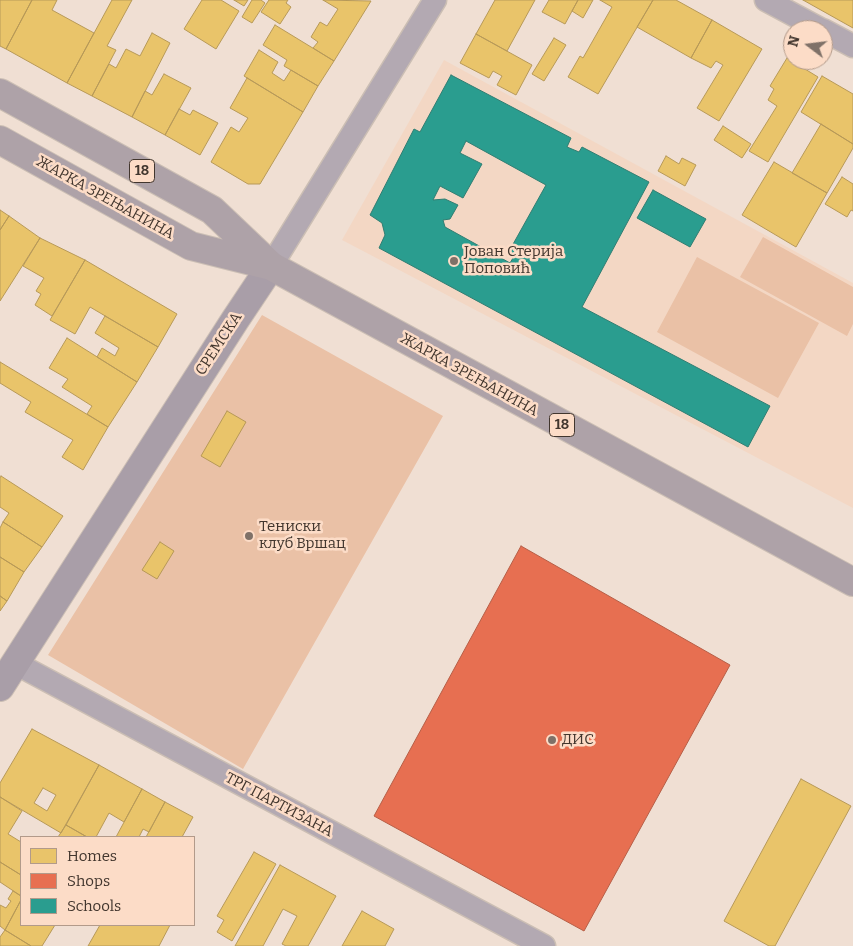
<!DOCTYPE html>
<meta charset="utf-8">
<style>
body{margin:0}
#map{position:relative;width:853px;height:946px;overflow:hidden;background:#f0dfd3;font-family:Bitter,serif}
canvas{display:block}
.legend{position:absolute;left:20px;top:836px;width:175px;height:90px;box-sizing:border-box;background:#fcdcc7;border:1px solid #b29a8a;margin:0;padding:6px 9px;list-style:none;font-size:15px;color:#42362e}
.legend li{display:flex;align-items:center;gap:10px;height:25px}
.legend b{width:25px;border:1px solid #b29a8a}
.north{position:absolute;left:783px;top:20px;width:50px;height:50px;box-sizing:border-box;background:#fcdcc7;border:1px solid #b29a8a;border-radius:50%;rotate:285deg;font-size:14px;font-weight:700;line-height:20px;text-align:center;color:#42362e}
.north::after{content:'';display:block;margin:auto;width:18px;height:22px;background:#7f7168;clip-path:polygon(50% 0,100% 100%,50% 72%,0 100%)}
</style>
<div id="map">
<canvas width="853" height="946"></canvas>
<ul class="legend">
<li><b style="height:14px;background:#e9c46a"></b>Homes</li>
<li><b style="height:14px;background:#e76f51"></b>Shops</li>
<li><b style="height:14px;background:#2a9d8f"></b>Schools</li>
</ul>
<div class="north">N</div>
</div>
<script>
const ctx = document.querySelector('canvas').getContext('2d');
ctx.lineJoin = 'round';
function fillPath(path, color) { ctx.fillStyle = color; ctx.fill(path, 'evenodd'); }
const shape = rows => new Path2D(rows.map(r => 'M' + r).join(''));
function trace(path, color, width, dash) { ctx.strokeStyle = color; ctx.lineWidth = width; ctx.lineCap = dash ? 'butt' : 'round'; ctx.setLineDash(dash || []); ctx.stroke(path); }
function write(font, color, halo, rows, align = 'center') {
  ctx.font = font + ' Bitter,serif'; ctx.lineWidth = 5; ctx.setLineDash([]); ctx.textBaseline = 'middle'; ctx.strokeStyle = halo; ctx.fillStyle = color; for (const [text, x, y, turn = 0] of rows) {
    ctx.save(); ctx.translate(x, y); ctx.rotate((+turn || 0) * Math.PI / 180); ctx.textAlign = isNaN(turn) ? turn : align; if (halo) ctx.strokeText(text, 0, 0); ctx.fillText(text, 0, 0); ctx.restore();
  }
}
fillPath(shape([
 [444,60,853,283,853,508,342,240]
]), '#f3d7c4');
fillPath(shape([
 [763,237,853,287,853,324,847,336,740,277],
 [697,257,819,323,778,398,657,332],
 [262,315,443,416,243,769,48,655]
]), '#eac1a6');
const homes = shape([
 [0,0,32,0,6,49,0,46,0,0],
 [32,0,57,0,52,10,94,33,67,83,6,49,32,0],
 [112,0,132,0,107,46,116,50,92,96,67,83,112,0],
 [202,0,221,0,239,11,216,49,184,29,202,0],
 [234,0,248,0,244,6,234,0],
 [252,0,261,0,265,3,252,23,242,17,252,0],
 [269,0,288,0,286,3,291,7,280,24,261,12,269,0],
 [323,0,371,1,334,61,313,48,318,42,311,37,320,22,327,26,338,9,323,0],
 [495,0,535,0,507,51,476,34,495,0],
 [549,0,578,0,565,24,542,12,549,0],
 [578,0,593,0,583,18,572,11,578,0],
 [600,0,653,0,598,94,568,77,580,56,583,58,612,7,600,0],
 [653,0,676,0,712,20,691,58,637,27,653,0],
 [803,0,853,0,853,28,803,0],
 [712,20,762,49,719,121,697,108,723,65,716,61,711,68,691,58,712,20],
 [275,25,334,61,318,86,284,66,287,60,263,45,275,25],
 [152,33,170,43,132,117,92,96,109,64,116,68,126,49,140,56,152,33],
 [476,34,532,65,516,95,497,85,502,76,493,71,489,78,460,63,476,34],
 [554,38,566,45,544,81,532,74,554,38],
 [259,50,278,62,272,73,284,81,291,70,318,86,303,112,244,76,259,50],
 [787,58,818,77,768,162,749,151,777,106,768,100,774,89,770,86,787,58],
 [164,74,191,88,165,135,132,117,145,91,152,95,164,74],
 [822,76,853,94,853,144,801,112,822,76],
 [247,78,303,112,260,184,248,184,211,162,231,127,239,132,248,118,230,108,247,78],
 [179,109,190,115,193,110,218,123,200,155,165,135,179,109],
 [821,124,853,144,853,148,827,193,792,173,821,124],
 [723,126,751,144,742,158,714,140,723,126],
 [666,156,679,164,682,158,696,165,685,186,658,171,666,156],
 [774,162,827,193,796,247,742,215,774,162],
 [842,177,853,184,853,211,851,210,847,217,825,204,842,177],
 [0,210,9,216,0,230,0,210],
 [9,216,40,238,0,301,0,230,9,216],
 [40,238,85,260,52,316,35,305,41,294,36,291,44,278,23,266,40,238],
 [85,260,177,314,158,347,90,307,75,334,50,320,85,260],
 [105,316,158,347,137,382,97,357,102,348,115,356,119,348,95,333,105,316],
 [67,338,137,382,108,427,87,414,92,406,62,387,68,379,49,368,67,338],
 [0,362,108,427,83,470,62,457,73,440,25,412,31,402,0,383,0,362],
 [227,411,246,422,220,467,201,456,227,411],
 [1,476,63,516,42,547,3,522,9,513,0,507,0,478,1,476],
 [3,522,42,547,24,572,0,557,0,528,3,522],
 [160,542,174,551,157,579,142,570,160,542],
 [0,557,24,572,7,601,0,596,0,557],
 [0,596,7,601,0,611,0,596],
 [32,729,99,765,61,833,0,797,0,783,32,729],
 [43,788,56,795,47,811,34,803,43,788],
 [99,765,142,789,124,822,109,813,96,837,87,837,66,825,99,765],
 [801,779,851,806,775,946,769,946,724,921,801,779],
 [142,789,165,802,149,832,143,829,139,837,116,837,142,789],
 [0,797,22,811,8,834,21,842,21,875,0,862,0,797],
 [165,802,193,817,182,837,146,837,165,802],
 [66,825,87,837,58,837,66,825],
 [254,852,276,864,232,941,217,932,224,920,217,916,254,852],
 [0,862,21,875,21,896,0,882,0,862],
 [280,865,336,896,308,946,286,946,282,944,297,916,283,909,263,946,235,946,280,865],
 [13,891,21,896,21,900,5,930,0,926,0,905,6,908,11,901,8,899,13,891],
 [21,900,21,925,55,925,42,946,31,946,5,930,21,900],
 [362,911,394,929,385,946,342,946,362,911],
 [100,925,170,925,159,946,88,946,100,925],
 [5,930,31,946,0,946,0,937,5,930]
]);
fillPath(homes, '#e9c46a');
trace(homes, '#b79958', 1);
const shops = shape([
 [521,546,730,665,584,931,374,816,521,546]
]);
fillPath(shops, '#e76f51');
trace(shops, '#b65e46', 1);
const schools = shape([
 [451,75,571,138,567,147,579,152,582,147,649,182,582,307,770,406,748,447,379,248,385,235,382,223,370,215,414,129,420,132,451,75],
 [466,141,546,185,507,255,513,258,510,263,445,227,443,220,450,219,458,205,445,199,433,200,440,186,463,198,482,164,460,153,466,141],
 [653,190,706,219,690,247,637,218,653,190]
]);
fillPath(schools, '#2a9d8f');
trace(schools, '#317e72', 1);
const street = shape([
 [766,0,822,30],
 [823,30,853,46],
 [271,266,435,0],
 [15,663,544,946]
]);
const secondary = shape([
 [0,687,235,320,271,266]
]);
const primary = shape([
 [0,93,212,210,270,265],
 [0,140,191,246,271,266,853,582]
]);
trace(street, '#cbbeb4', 25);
trace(secondary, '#cbbeb4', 30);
trace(primary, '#cbbeb4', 30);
trace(street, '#b3a9b2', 22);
trace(secondary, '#a99ea8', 28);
trace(primary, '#aea2a8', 28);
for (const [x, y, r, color] of [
 [454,261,5,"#7f7168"],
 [249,536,5,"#7f7168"],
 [552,740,5,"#7f7168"]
]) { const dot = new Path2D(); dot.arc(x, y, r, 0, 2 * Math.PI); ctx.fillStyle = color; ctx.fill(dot); trace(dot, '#fcdcc7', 2); }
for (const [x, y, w] of [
 [142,171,25],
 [562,425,25]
]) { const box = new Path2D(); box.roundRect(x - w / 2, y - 11.5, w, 23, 4); ctx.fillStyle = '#fcdcc7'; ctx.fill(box); trace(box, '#42362e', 1); }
write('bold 14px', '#42362e', null, [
 ["18",142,171],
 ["18",562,425]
]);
write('15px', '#42362e', '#fcdcc7', [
 ["ЖАРКА ЗРЕЊАНИНА",105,198,29],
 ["СРЕМСКА",219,344,-57],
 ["ЖАРКА ЗРЕЊАНИНА",469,375,29],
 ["ТРГ ПАРТИЗАНА",279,805,28]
]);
write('15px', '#42362e', '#fcdcc7', [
 ["Јован Стерија",464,252],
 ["Поповић",464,269],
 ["Тениски",259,527],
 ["клуб Вршац",259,544],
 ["ДИС",562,740]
], 'left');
</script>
